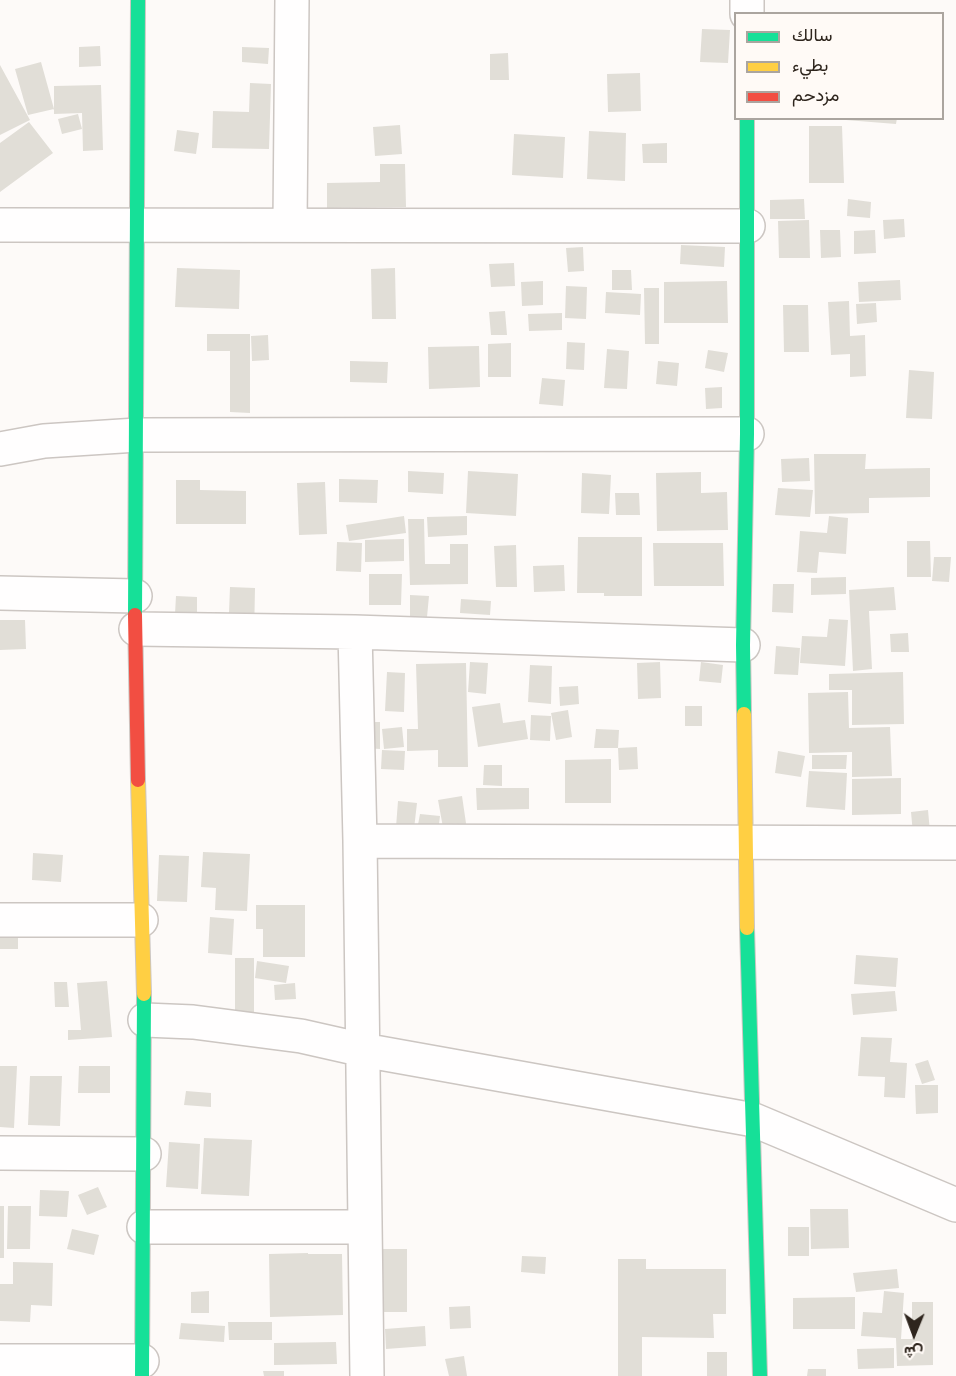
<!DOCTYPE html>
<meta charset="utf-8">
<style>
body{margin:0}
#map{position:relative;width:956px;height:1376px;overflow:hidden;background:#fdfaf8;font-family:"Roboto Condensed",Vazirmatn,sans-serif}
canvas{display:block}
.legend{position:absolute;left:734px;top:12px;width:210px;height:108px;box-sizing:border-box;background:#fffaf6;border:2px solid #aba59f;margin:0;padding:8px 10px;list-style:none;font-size:18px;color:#2e251d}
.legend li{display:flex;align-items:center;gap:12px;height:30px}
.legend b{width:30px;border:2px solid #aba59f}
.north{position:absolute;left:884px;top:1304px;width:60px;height:60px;-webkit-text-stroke:4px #fffaf6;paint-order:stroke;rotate:181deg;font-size:16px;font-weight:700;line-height:24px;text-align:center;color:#2e251d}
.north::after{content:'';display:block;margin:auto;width:21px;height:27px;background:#2e251d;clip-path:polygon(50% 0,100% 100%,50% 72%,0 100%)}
</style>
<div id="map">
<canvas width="956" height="1376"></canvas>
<ul class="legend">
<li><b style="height:8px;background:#16e098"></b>سالك</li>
<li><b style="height:8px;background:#ffcf43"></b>بطيء</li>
<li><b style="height:8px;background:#f24e42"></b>مزدحم</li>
</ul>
<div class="north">ش</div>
</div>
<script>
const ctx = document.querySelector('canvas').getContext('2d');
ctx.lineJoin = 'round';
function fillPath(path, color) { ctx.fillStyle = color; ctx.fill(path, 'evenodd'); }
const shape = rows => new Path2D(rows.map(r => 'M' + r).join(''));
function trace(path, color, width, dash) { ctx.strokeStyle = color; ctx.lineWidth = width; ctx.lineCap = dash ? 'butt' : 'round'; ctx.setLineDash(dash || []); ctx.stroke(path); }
fillPath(shape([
 [702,29,730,30,728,63,700,62],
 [100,46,101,66,79,67,79,47],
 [242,47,269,48,268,64,242,62],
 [508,53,509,80,490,80,490,54],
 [41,62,54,109,28,115,15,69],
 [0,65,30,120,0,135],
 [640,73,641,111,608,112,607,74],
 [250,83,271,84,269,149,212,148,213,111,249,112],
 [101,85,103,150,83,151,82,113,54,114,54,86],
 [78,114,82,129,62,134,58,119],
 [846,118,897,118,896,124,846,120],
 [29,122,53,153,0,192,0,143],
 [400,125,402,154,375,156,373,127],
 [809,126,842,126,844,183,809,183],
 [177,130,199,133,196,154,174,151],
 [589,131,626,133,625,181,587,179],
 [514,134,565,137,563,178,512,175],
 [667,143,667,163,643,163,642,144],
 [380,164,405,164,406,207,327,208,327,183,380,182],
 [804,199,805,219,770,219,770,200],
 [848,199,871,202,870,218,847,216],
 [904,219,905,237,884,239,883,220],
 [809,220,810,258,779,258,778,221],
 [820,230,840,230,841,257,821,258],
 [875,230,876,253,854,254,854,231],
 [681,245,725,247,724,267,680,264],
 [583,247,584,271,568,272,566,248],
 [514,263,515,286,491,287,489,264],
 [177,268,240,270,239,309,175,307],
 [395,268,396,319,372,319,371,269],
 [612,270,631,270,632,290,612,290],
 [900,280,901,300,859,302,858,282],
 [543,281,543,305,522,306,521,282],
 [727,281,728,323,664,323,664,282],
 [566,286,587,287,586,319,565,318],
 [644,288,659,288,659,344,645,344],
 [606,292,641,294,640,315,605,313],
 [849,301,850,336,865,335,866,376,850,377,850,354,831,355,828,302],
 [876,303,877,322,857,324,856,304],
 [783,305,808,305,809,352,784,352],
 [505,311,507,335,491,335,489,312],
 [562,313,562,330,529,331,528,314],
 [207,334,250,334,250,413,230,412,230,351,207,351],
 [268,335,269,360,252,361,251,336],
 [567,342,585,343,584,370,566,369],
 [511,343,511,377,488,377,488,344],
 [479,346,480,387,429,389,428,347],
 [607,349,629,351,627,389,604,388],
 [708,350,728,353,724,372,705,368],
 [350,361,388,362,387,383,350,382],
 [658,361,679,363,677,386,656,384],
 [909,370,934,372,932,419,906,418],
 [542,378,565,380,563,406,539,404],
 [722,387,722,408,706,409,705,388],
 [814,454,866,454,865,469,930,468,930,497,869,498,869,513,815,514],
 [809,458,810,481,782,482,781,459],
 [408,471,444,473,443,494,408,492],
 [468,471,518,474,516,516,466,513],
 [701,472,701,493,727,492,728,530,657,531,656,473],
 [582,473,611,475,609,514,581,513],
 [339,479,378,480,377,503,339,502],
 [176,480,200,480,200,490,246,491,246,524,176,524],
 [325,482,327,534,299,535,297,483],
 [778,488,813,490,810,517,775,515],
 [615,493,639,493,640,515,616,515],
 [404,516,406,533,349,541,346,525],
 [467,516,467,535,428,537,427,517],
 [829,516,848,518,846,554,819,552,817,573,797,572,800,531,827,533],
 [408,519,424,519,425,564,450,564,450,544,468,544,468,584,410,585],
 [578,537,642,537,642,596,604,596,604,593,577,593],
 [404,539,404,561,365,562,365,540],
 [907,541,930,541,931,577,907,577],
 [337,542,362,543,361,572,336,571],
 [653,543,723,543,724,586,654,586],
 [516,545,517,587,496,587,494,546],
 [934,557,951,557,949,582,932,581],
 [564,565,565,591,534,592,533,566],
 [369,574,402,574,401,605,369,605],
 [846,577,846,594,811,595,811,578],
 [773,584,794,584,793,613,772,612],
 [230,587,255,588,254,637,214,636,215,612,229,613],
 [894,587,896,610,869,611,872,669,853,671,849,590],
 [410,595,429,596,427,617,410,616],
 [176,596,197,597,197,615,175,614],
 [461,599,491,601,490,615,460,613],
 [829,619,848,620,845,666,800,663,802,636,827,637],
 [0,620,25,620,26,649,0,650],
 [908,633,909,652,891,652,890,634],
 [776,646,800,648,798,675,774,674],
 [470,662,488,663,486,694,468,692],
 [660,662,661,698,638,699,637,663],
 [701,662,723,665,721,683,699,681],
 [466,663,468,767,438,767,438,750,407,751,407,729,418,729,416,664],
 [530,665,552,666,551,704,528,702],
 [387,672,405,673,404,712,385,711],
 [903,672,904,724,852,725,852,690,829,690,829,674],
 [578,686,579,704,560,706,559,687],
 [848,692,849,728,890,727,892,776,852,777,852,752,809,753,808,693],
 [500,703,503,723,525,720,528,739,478,747,472,707],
 [685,706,702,706,702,726,685,726],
 [568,710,572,737,556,740,551,713],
 [531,715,551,716,550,741,530,740],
 [364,722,380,722,380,749,364,748],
 [402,727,404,747,384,749,382,729],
 [596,729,619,730,618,748,637,747,638,769,619,770,618,748,594,748],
 [382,750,405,751,404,770,381,769],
 [778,751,805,756,801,777,775,773],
 [812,755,847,755,846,769,812,769],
 [611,759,611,803,565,803,565,760],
 [484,765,502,765,502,786,483,785],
 [809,771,847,773,845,810,806,807],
 [901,778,901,814,852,815,852,779],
 [476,788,529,788,529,809,477,810],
 [462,796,467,830,444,833,438,800],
 [398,801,417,803,414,829,396,827],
 [928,810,930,832,913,834,911,812],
 [420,814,440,816,438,832,417,830],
 [203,852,250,854,247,911,215,910,216,888,201,887],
 [33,853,63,855,61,882,32,880],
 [159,855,189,856,187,902,157,901],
 [256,905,305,905,305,957,263,957,263,929,256,929],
 [210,917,234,919,232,955,208,953],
 [0,938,18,938,18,949,0,949],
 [856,955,898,958,896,987,854,984],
 [235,958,254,958,254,1023,235,1024],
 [257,961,289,966,286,983,255,978],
 [107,981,112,1037,68,1040,68,1030,81,1030,77,983],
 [54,982,67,982,69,1007,55,1007],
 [295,983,296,999,275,1000,274,985],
 [895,991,897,1011,853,1015,851,994],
 [861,1037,892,1038,890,1062,907,1063,905,1098,884,1097,885,1077,858,1076],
 [928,1060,935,1080,922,1084,915,1064],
 [0,1066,17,1066,14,1128,0,1127],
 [79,1066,110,1066,110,1093,78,1093],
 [30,1076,62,1076,60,1126,28,1125],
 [915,1085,938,1085,938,1113,916,1114],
 [186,1091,211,1093,211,1107,184,1105],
 [204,1138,252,1140,249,1196,201,1194],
 [169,1142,200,1144,198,1189,166,1187],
 [98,1187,107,1207,87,1215,78,1195],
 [40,1190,69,1191,67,1217,39,1216],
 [0,1206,4,1206,4,1258,0,1258],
 [8,1206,31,1206,30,1249,7,1249],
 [810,1209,848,1209,849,1248,811,1249],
 [788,1227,809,1227,809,1256,788,1256],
 [72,1229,99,1235,94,1255,67,1249],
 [379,1249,407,1249,407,1312,379,1312],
 [308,1253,308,1254,342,1254,343,1315,270,1317,269,1254],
 [522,1256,546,1257,545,1274,521,1272],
 [618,1259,646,1259,646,1269,726,1269,726,1314,713,1314,714,1338,642,1337,642,1376,618,1376],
 [13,1262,53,1263,52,1306,31,1305,30,1322,0,1321,0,1284,13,1284],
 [897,1269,899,1288,856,1292,853,1273],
 [209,1291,209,1313,191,1313,191,1292],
 [884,1291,904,1293,901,1339,912,1339,912,1302,933,1302,933,1365,897,1366,896,1338,861,1336,863,1312,882,1313],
 [855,1297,855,1329,793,1329,793,1298],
 [470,1306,471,1328,450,1329,449,1307],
 [228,1322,272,1322,272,1340,229,1340],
 [181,1323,225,1326,224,1342,179,1339],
 [425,1326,426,1346,386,1349,385,1329],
 [336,1342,337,1364,274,1365,274,1343],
 [894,1348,894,1368,858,1369,857,1349],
 [707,1352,727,1352,727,1376,707,1376],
 [464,1356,467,1376,449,1376,445,1359],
 [808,1369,826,1369,826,1376,807,1376],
 [263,1371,284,1371,284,1376,264,1376]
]), '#e1ded7');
const street = shape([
 [747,0,747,14],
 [290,224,292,0],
 [0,225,748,226],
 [0,449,44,441,137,435,747,434],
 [0,593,135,596],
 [136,629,355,632,743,645],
 [355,632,360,841,367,1376],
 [360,841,956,843],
 [0,920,141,920],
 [145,1020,193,1022,301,1036,363,1050,754,1120,956,1205],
 [0,1153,144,1154],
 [144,1227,365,1227],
 [0,1361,142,1361]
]);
const fast = shape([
 [135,615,138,0],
 [744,714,743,645,747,434,747,118],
 [747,928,760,1376],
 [142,1376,144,994]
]);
const slow = shape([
 [744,714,747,928],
 [138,780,144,994]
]);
const jam = shape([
 [135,615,138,780]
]);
trace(street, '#ccc6c2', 36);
trace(fast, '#ccc6c2', 16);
trace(slow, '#ccc6c2', 16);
trace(jam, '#ccc6c2', 16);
trace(street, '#fffefe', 33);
trace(fast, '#16e098', 14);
trace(slow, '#ffcf43', 14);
trace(jam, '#f24e42', 14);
</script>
